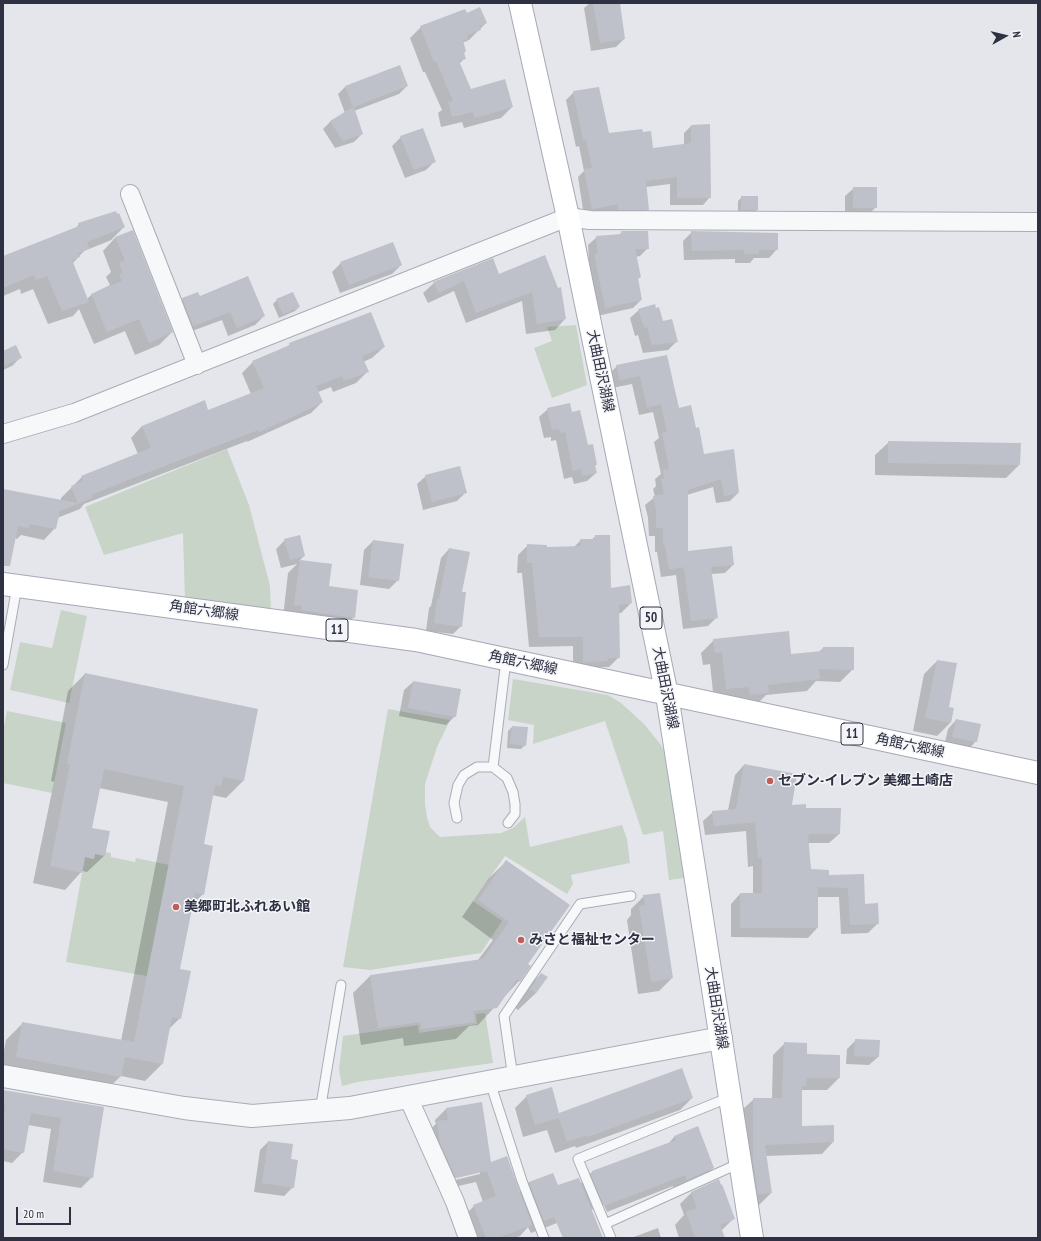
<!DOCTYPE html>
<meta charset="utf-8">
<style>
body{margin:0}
#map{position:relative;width:1041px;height:1241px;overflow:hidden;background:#e5e6eb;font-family:"PT Sans Narrow",sans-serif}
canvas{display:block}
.frame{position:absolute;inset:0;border:4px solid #2e3142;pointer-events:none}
.north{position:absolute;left:985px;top:16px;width:40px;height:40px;-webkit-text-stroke:3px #f4f5f8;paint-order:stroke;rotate:82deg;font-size:11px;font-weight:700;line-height:16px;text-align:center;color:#2e3142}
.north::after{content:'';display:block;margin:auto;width:14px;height:18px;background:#2e3142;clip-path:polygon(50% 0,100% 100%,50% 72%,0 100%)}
.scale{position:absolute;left:16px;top:1207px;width:55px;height:18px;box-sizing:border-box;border:2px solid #2e3142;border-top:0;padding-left:5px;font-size:12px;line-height:14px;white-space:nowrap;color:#2e3142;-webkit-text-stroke:3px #f4f5f8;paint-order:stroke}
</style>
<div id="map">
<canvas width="1041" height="1241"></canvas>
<div class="frame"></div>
<div class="north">N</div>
<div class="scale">20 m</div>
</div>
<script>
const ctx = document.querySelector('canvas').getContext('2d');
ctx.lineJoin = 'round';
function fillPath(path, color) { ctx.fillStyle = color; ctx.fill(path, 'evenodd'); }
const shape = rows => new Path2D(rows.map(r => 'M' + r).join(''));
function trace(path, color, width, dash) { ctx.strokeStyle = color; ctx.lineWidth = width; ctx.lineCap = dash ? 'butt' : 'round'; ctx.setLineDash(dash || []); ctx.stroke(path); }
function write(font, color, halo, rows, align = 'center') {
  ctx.font = font + ' "PT Sans Narrow","Noto Sans JP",sans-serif'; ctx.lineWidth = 3; ctx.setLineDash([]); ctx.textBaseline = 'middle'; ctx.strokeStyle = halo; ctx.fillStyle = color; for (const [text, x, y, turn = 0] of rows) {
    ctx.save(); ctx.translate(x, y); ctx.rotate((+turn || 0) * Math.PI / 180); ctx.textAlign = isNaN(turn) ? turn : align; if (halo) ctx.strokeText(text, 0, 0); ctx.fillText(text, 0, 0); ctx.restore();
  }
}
fillPath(shape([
 [576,325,587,385,552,398,534,348,552,341,547,327],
 [227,449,249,505,270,586,271,611,185,600,183,533,104,555,85,507],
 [61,610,87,616,69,703,10,690,20,642,52,648],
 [513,679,608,695,621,703,644,724,661,745,664,751,684,878,669,880,663,831,643,835,605,721,533,744,534,725,508,720],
 [388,709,450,720,437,747,425,784,425,804,427,817,430,827,440,837,501,833,513,828,525,817,530,847,622,825,627,839,630,863,571,875,573,884,567,894,505,856,473,901,502,921,481,953,370,970,343,967],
 [7,711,66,723,52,793,3,783,3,732],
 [96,850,111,853,111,857,135,862,136,858,169,865,147,976,66,962,85,857,94,859],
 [485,1013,493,1063,357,1082,342,1086,339,1069,343,1036,418,1025,419,1033,477,1024,476,1014]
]), '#c8d4c7');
fillPath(shape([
 [590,3,619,3,624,39,616,47,591,51,584,8],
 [466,14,486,23,469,40,462,43,465,58,459,64,470,90,512,107,501,118,464,128,462,122,441,127,438,113,442,110,425,72,423,72,410,38,421,27],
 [407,86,399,94,354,111,362,134,354,142,335,148,323,129,331,121,345,113,338,94,345,87],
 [574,92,608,134,652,149,684,145,684,133,691,126,709,125,710,197,703,205,670,205,670,184,646,187,648,209,641,217,611,217,611,211,584,216,578,177,584,171,579,146,576,147,566,100],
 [401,137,434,162,426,170,405,178,392,146],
 [854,188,876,207,867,216,845,216,845,196],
 [742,197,757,210,752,214,738,214,738,201],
 [79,224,124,227,111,240,132,231,172,332,159,345,135,355,125,331,94,344,79,309,73,316,48,324,33,289,21,294,20,289,3,296,3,258,75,229],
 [114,239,103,251,111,272,106,277,110,285,92,294,87,299,72,264,84,251],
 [622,232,648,248,640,256,635,257,640,277,637,280,641,300,633,308,597,316,586,263,589,260,588,245,597,237,618,236],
 [692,232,777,249,769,258,754,258,750,263,735,263,735,259,684,260,683,241],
 [544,256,565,319,555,330,526,334,522,301,466,323,454,291,428,303,423,293,434,283,498,275],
 [341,263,401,265,392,274,340,293,332,272],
 [199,297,264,316,255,325,228,336,222,320,184,334,174,308,183,299],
 [277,300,299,307,295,311,279,318,273,304],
 [639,310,663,323,677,341,668,350,643,353,638,335,635,336,630,318],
 [290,344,384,347,372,358,363,362,367,372,356,383,333,392,331,387,318,392,322,402,311,413,247,442,247,441,84,504,80,509,57,518,55,528,44,540,21,535,17,539,15,538,3,558,3,490,61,501,61,498,82,477,138,454,131,438,142,426,208,411,251,394,242,373,253,362,286,348],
 [3,352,20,358,12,366,3,370],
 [666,356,679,409,703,455,738,493,730,501,716,503,713,487,687,495,688,552,733,565,725,573,711,574,716,618,708,626,683,629,676,575,661,577,657,552,655,552,655,536,649,536,648,518,645,505,655,497,653,489,656,486,655,479,661,474,654,442,659,438,653,412,639,415,632,384,612,388,609,374,617,366],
 [548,409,587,446,596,465,594,466,596,473,587,481,574,484,572,477,564,479,556,440,551,441,551,437,544,438,539,417],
 [889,442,1019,465,1006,478,875,475,875,455],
 [426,476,466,492,457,501,423,510,417,484],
 [596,536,610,589,631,603,621,613,618,613,619,657,609,667,600,667,597,671,573,671,573,646,529,647,522,573,517,573,518,555,528,545,546,548,574,547,581,540,591,540],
 [285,540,304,556,299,561,331,564,328,586,354,617,342,629,283,617,288,573,297,564,281,568,276,549],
 [373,541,398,580,389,589,360,585,364,550],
 [449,549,461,593,461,626,453,634,426,631,429,608,431,606,441,558],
 [714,640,790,656,819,652,823,648,853,669,840,682,816,681,807,691,766,695,755,706,714,701,710,664,703,665,701,653],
 [937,661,950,723,937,736,913,731,924,674],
 [85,674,257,709,243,781,226,798,212,795,202,844,203,894,192,905,179,970,180,1018,168,1030,162,1064,145,1081,121,1076,103,1093,3,1075,3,1055,6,1040,23,1023,121,1041,168,802,99,788,91,829,104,856,87,872,82,871,65,890,33,883,54,782,51,781,68,691],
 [413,682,455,716,446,725,399,716,404,690],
 [956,720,976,741,968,750,944,746,948,729],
 [512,727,525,745,521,749,507,748,508,731],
 [744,765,790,807,805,809,839,834,829,843,808,843,810,870,828,876,863,875,864,905,878,923,868,933,841,934,839,897,817,897,817,928,808,938,731,937,731,904,740,894,753,894,753,866,748,867,746,831,705,835,703,821,713,812,728,810,735,775],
 [507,861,527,964,530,966,519,981,478,1025,469,1026,456,1039,404,1046,403,1038,361,1045,353,993,370,976,478,960,493,940,462,917,489,878],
 [644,896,672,978,659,991,638,994,627,920,631,915,631,909],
 [541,974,546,978,536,993,518,1010,513,1006,523,991],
 [856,1040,878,1057,869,1065,846,1064,847,1049],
 [785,1043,839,1078,827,1090,801,1090,801,1127,833,1142,822,1154,766,1156,771,1193,759,1205,746,1206,742,1110,754,1099,772,1099,773,1055],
 [3,1092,103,1107,92,1177,81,1188,43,1182,51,1129,28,1125,23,1152,12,1163,3,1161],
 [527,1096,558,1114,692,1098,680,1110,576,1148,575,1146,555,1153,547,1130,523,1137,515,1108],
 [481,1103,490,1163,519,1192,529,1182,557,1187,581,1183,592,1172,668,1144,675,1136,713,1168,701,1180,675,1192,673,1186,607,1212,604,1205,531,1233,528,1227,520,1236,514,1238,471,1238,463,1217,474,1206,483,1202,476,1182,445,1189,426,1133,436,1124,435,1120,446,1109],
 [480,1172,480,1174,451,1181,451,1179],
 [268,1142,290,1160,293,1187,284,1196,254,1192,260,1150],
 [692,1192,734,1218,721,1231,724,1238,679,1238,675,1225,684,1215,680,1204],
 [658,1228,661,1238,631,1238]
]), '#0003');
fillPath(shape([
 [593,3,620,3,625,39,600,43],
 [480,7,487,23,479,26,481,30,467,35,468,39,463,41,466,51,464,53,466,59,459,61,471,89,505,79,513,107,475,118,473,112,452,117,448,102,453,101,436,61,434,62,420,26,465,9,467,13],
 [400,65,408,86,354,107,363,134,343,141,330,121,353,107,345,86],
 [599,87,609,133,642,129,643,132,651,131,653,148,691,143,691,125,710,124,711,198,677,198,677,177,646,181,649,210,618,210,618,204,592,209,584,169,592,168,586,140,583,140,573,91],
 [423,128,436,162,414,170,400,136],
 [853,187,877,187,877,208,853,208],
 [741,196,758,196,758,210,741,210],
 [116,211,117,214,119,213,125,227,87,242,89,248,78,253,80,257,72,260,89,302,62,311,47,276,36,280,34,275,3,288,3,256,79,226,78,223],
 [133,230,173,332,149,343,139,319,107,332,91,294,122,281,119,274,123,273,119,263,125,260,115,237],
 [621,231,648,231,649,249,635,249,641,277,638,278,642,300,605,308,594,254,597,254,596,236,622,234],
 [691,231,778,233,778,250,759,250,759,254,744,254,744,250,692,251],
 [393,242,402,265,349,285,340,262],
 [545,255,558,288,561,287,566,319,537,324,532,292,476,313,464,281,439,293,433,282,493,258,499,274],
 [248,276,265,316,237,328,230,312,193,326,182,298,198,292,200,296],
 [293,292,300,307,283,314,276,299],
 [655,304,656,308,659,307,663,321,672,319,678,342,652,345,647,327,644,328,638,309],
 [371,312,385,347,362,356,369,372,344,381,342,376,316,386,323,402,297,415,259,432,258,430,128,480,91,495,92,498,60,511,56,529,30,524,29,528,18,526,10,566,3,566,3,489,78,503,71,486,83,481,81,476,151,448,142,426,205,400,208,410,264,388,252,361,290,345,289,343],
 [16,345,22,358,3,366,3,351],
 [667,355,679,408,691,405,696,428,699,427,704,454,734,449,739,493,724,496,721,479,688,490,688,551,732,546,734,565,711,567,718,618,691,621,684,567,669,570,665,545,663,545,663,528,656,528,656,510,653,496,664,494,661,479,664,479,663,470,669,469,662,433,667,432,661,404,647,408,640,376,620,380,616,365],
 [570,403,572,412,580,410,588,445,593,444,597,465,595,465,597,473,582,476,581,469,573,471,565,432,560,433,559,429,552,430,547,408],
 [888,441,1021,443,1020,465,888,463],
 [460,466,467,493,432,502,425,475],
 [300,535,305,556,290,560,284,539],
 [595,535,610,535,611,588,630,585,632,603,619,605,620,658,607,658,608,661,583,662,583,637,539,637,532,563,527,563,527,544,547,545,547,547,581,546,580,539,595,539],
 [373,540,404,544,399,581,368,577],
 [449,548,470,552,462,592,466,592,462,627,434,623,437,599,439,599],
 [300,560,332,564,329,586,358,590,355,618,301,610,302,606,294,605],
 [789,631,791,654,823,651,823,647,854,647,854,670,819,669,820,679,768,685,769,693,750,695,749,687,726,689,722,652,715,653,713,639],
 [937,660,957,663,949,707,954,708,951,723,925,718],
 [85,673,258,709,244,781,223,777,221,786,215,785,204,844,213,846,204,895,195,893,180,969,191,971,181,1019,172,1017,163,1064,125,1057,121,1077,16,1057,22,1022,134,1042,184,786,104,769,92,828,110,831,105,856,95,854,94,859,85,857,82,873,50,866,70,765,67,764],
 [413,681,461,689,456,717,408,708],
 [956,719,981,724,977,742,952,737],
 [512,726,528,727,526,746,510,744],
 [744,764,797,774,792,805,806,804,806,808,841,808,840,834,808,834,811,869,829,870,829,875,864,874,865,904,878,903,879,924,850,925,848,888,818,887,818,928,740,928,740,893,762,893,762,857,758,858,755,822,714,826,712,811,736,809],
 [506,860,570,905,528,964,531,966,520,982,517,979,497,1008,473,1011,475,1022,421,1029,420,1022,378,1028,370,975,483,959,509,922,478,900],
 [660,893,673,978,651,982,639,906,645,905,643,895],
 [541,973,548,977,536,993,530,989],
 [855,1039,880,1040,879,1057,854,1056],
 [784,1042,807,1043,807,1054,840,1055,840,1078,807,1078,806,1086,802,1086,802,1126,834,1125,834,1142,765,1145,772,1193,758,1194,753,1160,753,1098,782,1098],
 [682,1068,693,1098,588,1137,587,1135,567,1142,559,1118,535,1125,526,1095,552,1087,559,1113],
 [3,1090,104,1107,93,1178,53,1171,61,1118,31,1113,24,1153,3,1149,3,1121,6,1105,3,1105],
 [482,1102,491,1162,507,1156,532,1225,497,1238,486,1238,473,1205,496,1196,487,1171,456,1178,440,1143,437,1121,448,1120,446,1108],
 [698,1126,714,1168,687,1180,685,1175,604,1206,590,1173,593,1173,592,1171,676,1140,674,1136],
 [268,1141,293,1144,291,1159,298,1160,294,1188,262,1183],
 [553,1173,558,1185,579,1178,603,1238,563,1238,554,1217,544,1221,529,1182],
 [719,1179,721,1185,722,1184,735,1219,720,1225,725,1238,695,1238,686,1212,697,1208,691,1192]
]), '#bfc1ca');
const service = shape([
 [506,660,493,767,507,778,513,792,515,804,515,814,508,823],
 [3,665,17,586],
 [457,818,454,803,458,785,464,775,477,767,493,767],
 [513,1078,504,1016,580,904,631,896],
 [490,1082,522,1181,544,1238],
 [320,1111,341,985],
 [605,1224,740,1163],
 [611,1238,578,1159,730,1097]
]);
const minor = shape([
 [130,194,197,365],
 [3,434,74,413,568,217,590,220,1038,222],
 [408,1097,455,1202,468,1238]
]);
const tertiary = shape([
 [3,1076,184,1108,252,1116,350,1108,721,1038]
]);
const primary = shape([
 [520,3,568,217,667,695,752,1238],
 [3,584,416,640,1038,773]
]);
trace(service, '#aaacb5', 11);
trace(minor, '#aaacb5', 20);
trace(tertiary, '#aaacb5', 24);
trace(primary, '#a5a9b6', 24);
trace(service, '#f7f8fa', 9);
trace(minor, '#f7f8fa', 18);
trace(tertiary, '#f7f8fa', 22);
trace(primary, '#fff', 22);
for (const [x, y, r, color] of [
 [770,781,4,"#c25c58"],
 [176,907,4,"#c25c58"],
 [521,940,4,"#c25c58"]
]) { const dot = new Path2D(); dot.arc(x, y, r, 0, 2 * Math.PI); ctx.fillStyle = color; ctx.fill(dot); trace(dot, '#f4f5f8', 1.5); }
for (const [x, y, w] of [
 [651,618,22],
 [337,630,22],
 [852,734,22]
]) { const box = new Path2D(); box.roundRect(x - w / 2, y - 11, w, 22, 3); ctx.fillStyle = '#f4f5f8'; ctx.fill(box); trace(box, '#2e3142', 1); }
write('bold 13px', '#2e3142', null, [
 ["50",651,618],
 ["11",337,630],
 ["11",852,734]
]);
write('14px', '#2e3142', '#f4f5f8', [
 ["大曲田沢湖線",600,371,78],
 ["角館六郷線",204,611,8],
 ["角館六郷線",523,663,12],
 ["大曲田沢湖線",665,688,79],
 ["角館六郷線",910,746,12],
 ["大曲田沢湖線",716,1008,81]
]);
write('bold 14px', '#2e3142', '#f4f5f8', [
 ["セブン-イレブン 美郷土崎店",778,781],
 ["美郷町北ふれあい館",184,907],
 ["みさと福祉センター",529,940]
], 'left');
</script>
